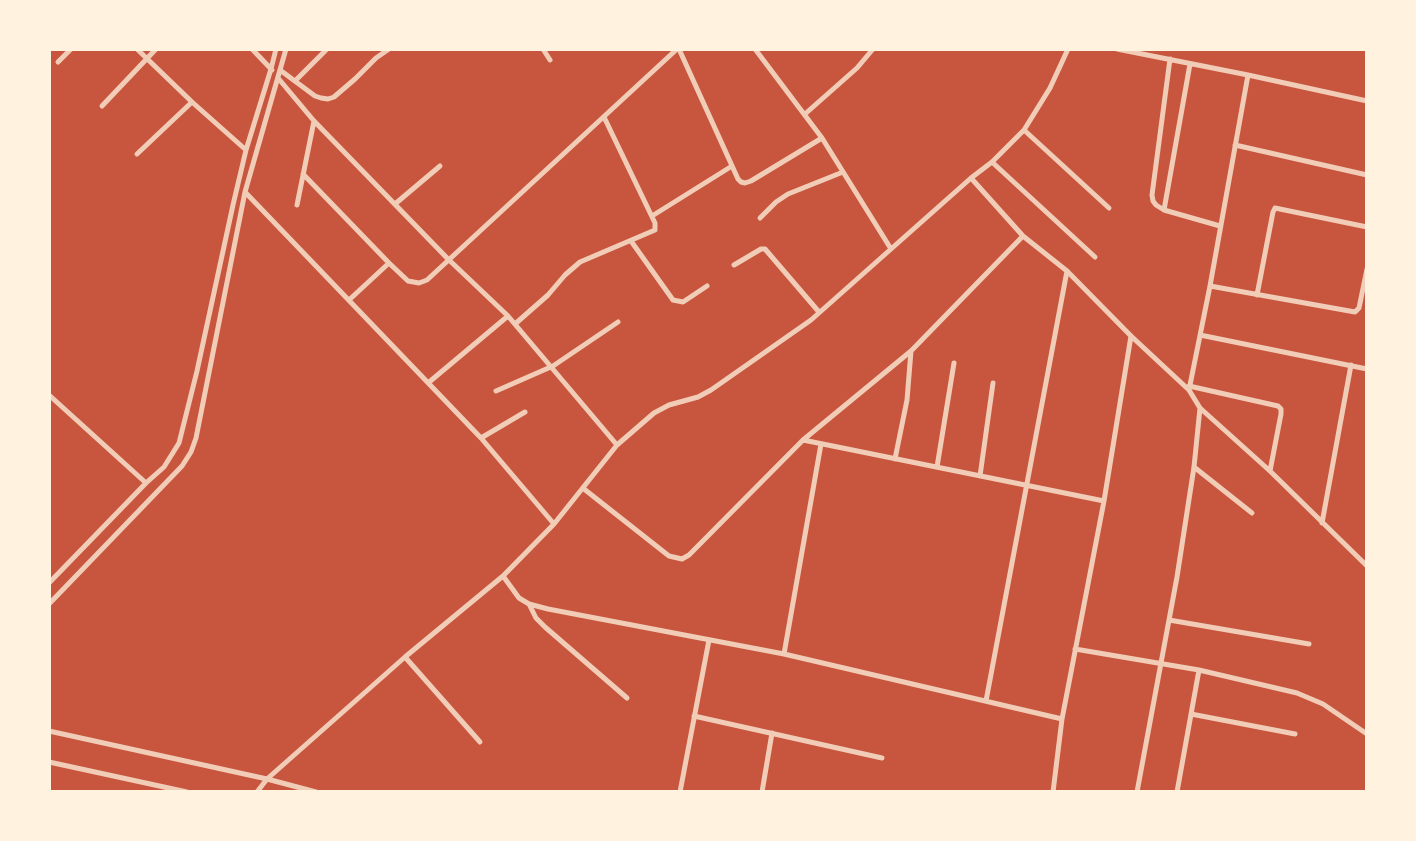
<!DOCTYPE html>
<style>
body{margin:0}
#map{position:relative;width:1416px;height:841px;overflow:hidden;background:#c8553d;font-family:"Titillium Web",sans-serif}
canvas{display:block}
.frame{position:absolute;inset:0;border:51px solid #fff3e0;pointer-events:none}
</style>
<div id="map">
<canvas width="1416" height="841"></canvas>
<div class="frame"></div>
</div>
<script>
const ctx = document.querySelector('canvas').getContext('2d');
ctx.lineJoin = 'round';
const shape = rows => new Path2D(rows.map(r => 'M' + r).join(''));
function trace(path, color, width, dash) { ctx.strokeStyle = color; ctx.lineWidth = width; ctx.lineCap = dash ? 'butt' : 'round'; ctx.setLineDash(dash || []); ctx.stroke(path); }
trace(shape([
 [137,49,192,102,246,150],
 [252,49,272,70],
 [543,49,550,60],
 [679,49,738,179,741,182,745,183,751,181,822,138],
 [755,49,822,138,891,249],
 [1117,49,1248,75,1367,101],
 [1170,59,1152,195,1153,201,1156,205,1164,210,1220,226],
 [58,62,71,49],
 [280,70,315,96,321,98,328,99,334,97,355,79,376,58,389,49],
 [278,78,314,121,448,259,508,316,617,445],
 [295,81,327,49],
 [102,106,156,49],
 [805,114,857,68,873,49],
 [1024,130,1109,208],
 [1235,145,1367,175],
 [137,154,192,102],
 [992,162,1095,257],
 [303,174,389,263,408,281,419,283,427,280,677,49],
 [971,178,1023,236,1067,271,1131,336,1189,390,1200,408,1270,471,1367,566],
 [245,192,481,438,554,524],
 [395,204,440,166],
 [297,205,314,121],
 [1164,210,1190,64],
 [652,216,732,166],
 [760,218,776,202,788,194,843,172],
 [631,241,673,300,683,302,707,286],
 [734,265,761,249,765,249,819,312],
 [1210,286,1355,312,1359,308,1367,269],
 [1257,295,1273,212,1275,208,1367,227],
 [349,300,389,263],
 [515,324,548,295,565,275,580,262,655,230,655,223,604,117],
 [1200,335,1367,369],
 [428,383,508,316],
 [1189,386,1278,406,1281,409,1281,414,1270,471],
 [1189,390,1210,286,1248,75],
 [496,391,553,366,618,322],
 [49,395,146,483],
 [481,438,525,412],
 [803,440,1104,501],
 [895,459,907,400,911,351],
 [937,467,954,363],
 [1194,467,1252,513],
 [980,476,993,383],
 [584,489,669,556,682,559,689,555,803,440,911,351,1023,236],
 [1322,523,1351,365],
 [503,576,519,598,529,604,548,609,784,654,1062,719],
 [49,583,146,483,164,467,179,443,197,371,233,205,246,150,271,69,276,49],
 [49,604,182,466,191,452,196,438,245,192,286,49],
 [529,604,536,618,545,627,627,698],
 [1169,620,1309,644],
 [1075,649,1199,670,1297,693,1323,704,1367,734],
 [784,654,821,444],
 [405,657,480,742],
 [986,701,1067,271],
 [1191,714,1295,734],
 [694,716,882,758],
 [49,731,267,779,316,792],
 [49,762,187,792],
 [257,792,267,779,405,657,503,576,554,524,617,445,654,413,669,405,698,397,711,390,811,320,971,178,992,162,1024,130,1050,88,1068,49],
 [680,792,709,640],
 [762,792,772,733],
 [1053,792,1062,719,1104,501,1131,336],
 [1137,792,1177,577,1194,467,1200,408],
 [1177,792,1199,670]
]), '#f1ccb7', 5);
</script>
